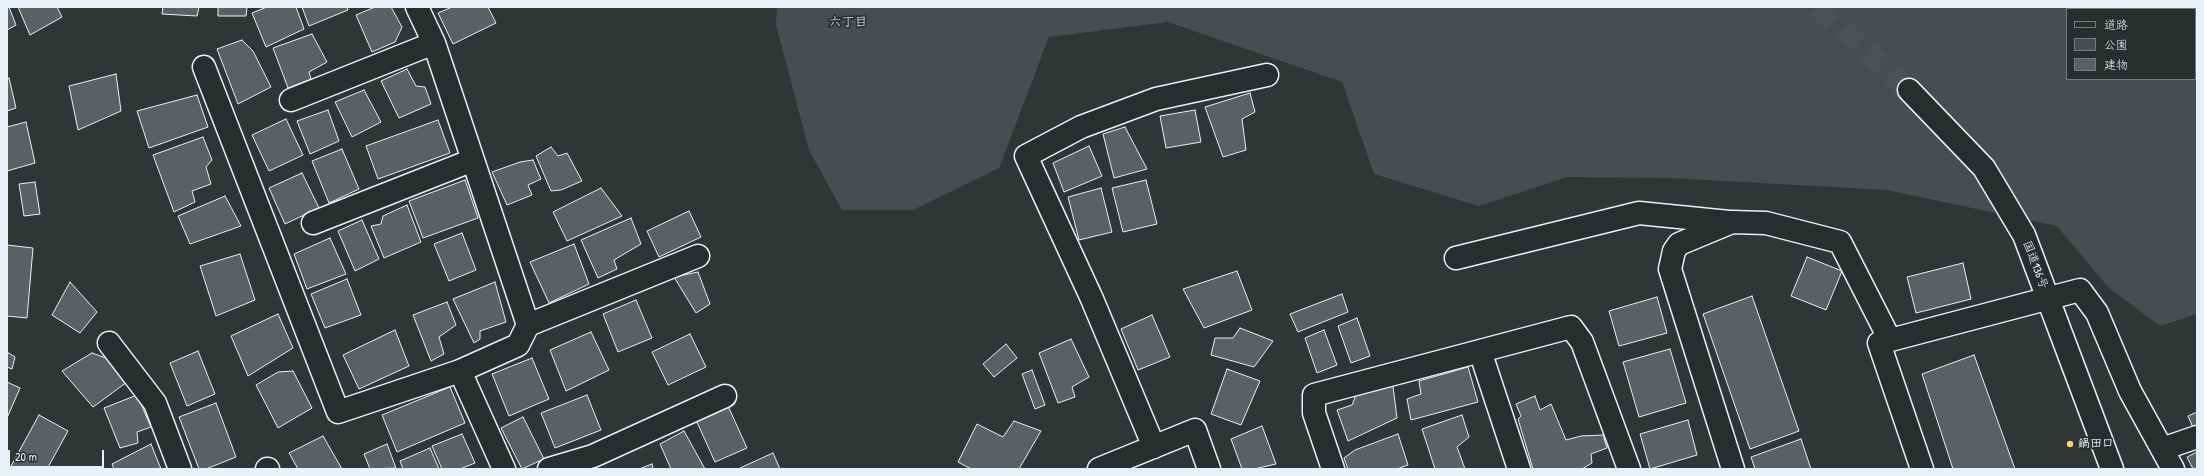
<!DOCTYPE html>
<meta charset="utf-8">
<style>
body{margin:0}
#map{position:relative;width:2204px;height:476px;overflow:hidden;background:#323536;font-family:"Patrick Hand","Klee One",sans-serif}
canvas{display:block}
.frame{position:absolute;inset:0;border:8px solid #e8f1f8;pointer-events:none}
.legend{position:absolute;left:2066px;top:8px;width:130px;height:72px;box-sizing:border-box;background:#2a2d2e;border:1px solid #767b7f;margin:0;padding:5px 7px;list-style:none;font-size:12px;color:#e8f1f8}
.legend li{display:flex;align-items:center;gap:8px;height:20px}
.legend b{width:20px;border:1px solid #767b7f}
.scale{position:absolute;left:8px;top:450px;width:96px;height:18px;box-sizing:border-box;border:2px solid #e8f1f8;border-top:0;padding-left:5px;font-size:12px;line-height:14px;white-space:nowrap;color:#e8f1f8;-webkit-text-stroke:3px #2a2d2e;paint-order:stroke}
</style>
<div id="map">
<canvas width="2204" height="476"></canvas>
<div class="frame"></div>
<ul class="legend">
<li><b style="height:5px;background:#2a2d2e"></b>道路</li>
<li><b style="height:11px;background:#494d4f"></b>公園</li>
<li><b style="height:11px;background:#5c6063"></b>建物</li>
</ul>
<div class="scale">20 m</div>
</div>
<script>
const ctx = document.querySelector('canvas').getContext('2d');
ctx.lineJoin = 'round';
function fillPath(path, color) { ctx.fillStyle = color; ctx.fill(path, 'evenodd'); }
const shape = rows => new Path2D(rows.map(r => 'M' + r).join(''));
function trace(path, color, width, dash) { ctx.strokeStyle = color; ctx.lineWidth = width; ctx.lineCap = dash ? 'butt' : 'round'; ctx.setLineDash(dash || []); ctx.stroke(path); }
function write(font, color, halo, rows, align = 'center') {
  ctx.font = font + ' "Patrick Hand","Klee One",sans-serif'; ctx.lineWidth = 3.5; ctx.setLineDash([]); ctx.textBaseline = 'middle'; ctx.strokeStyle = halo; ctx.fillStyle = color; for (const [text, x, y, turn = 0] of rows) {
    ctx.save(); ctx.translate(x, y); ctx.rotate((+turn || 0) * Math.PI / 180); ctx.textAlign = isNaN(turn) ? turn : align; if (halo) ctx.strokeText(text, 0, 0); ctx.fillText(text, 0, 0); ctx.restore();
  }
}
fillPath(shape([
 [777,7,2197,7,2197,314,2160,326,2109,288,2057,226,1887,190,1669,178,1567,177,1479,206,1374,174,1342,82,1168,22,1049,37,999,168,913,210,842,210,809,150,776,25],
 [2067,9,2195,9,2195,79,2067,79]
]), '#494d4f');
const building = shape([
 [7,7,9,7,16,25,7,30,7,7],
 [18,7,57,7,62,17,30,35,18,7],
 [163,7,199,7,197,16,162,14,163,7],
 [218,7,247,7,246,16,218,16,218,7],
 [267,7,296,7,304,29,266,47,252,13,267,7],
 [302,7,347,7,348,10,309,26,302,7],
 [375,7,391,7,402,27,395,42,372,52,356,15,375,7],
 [452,7,488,7,496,23,453,44,438,13,452,7],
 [312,34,327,62,309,72,311,79,288,88,273,48,312,34],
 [242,40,253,51,271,87,238,104,217,49,242,40],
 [407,69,416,86,425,87,431,104,399,118,381,81,407,69],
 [116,74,121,111,78,130,69,86,116,74],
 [9,78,16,108,7,111,7,79,9,78],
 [364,90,381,122,352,137,335,102,364,90],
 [1250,93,1255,112,1242,119,1246,150,1223,157,1205,107,1250,93],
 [197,95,208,127,149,148,137,111,197,95],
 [328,110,339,141,310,154,297,121,328,110],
 [1195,110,1201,142,1166,148,1160,116,1195,110],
 [286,119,303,155,269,171,252,135,286,119],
 [438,120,450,153,378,179,366,146,438,120],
 [26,122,35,163,7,171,7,127,26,122],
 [1125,127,1147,169,1114,178,1103,134,1125,127],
 [203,137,212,160,206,167,211,184,192,191,195,202,174,212,153,155,203,137],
 [1089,146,1102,176,1064,192,1053,163,1089,146],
 [551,147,558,156,567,153,582,181,561,190,551,191,536,156,551,147],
 [342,149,359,189,329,203,312,161,342,149],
 [533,160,541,179,528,185,532,195,507,205,492,172,520,162,533,160],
 [302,173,319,208,285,224,269,188,302,173],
 [465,180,478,218,423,238,409,201,465,180],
 [1146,180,1157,224,1123,232,1112,188,1146,180],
 [35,182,40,214,24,216,19,184,35,182],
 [601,188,622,216,567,241,553,212,601,188],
 [1101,188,1112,232,1079,240,1068,197,1101,188],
 [225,196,241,226,190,244,178,216,225,196],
 [407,205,421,242,384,258,371,226,381,224,383,216,407,205],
 [689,211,701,237,659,257,647,231,689,211],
 [631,218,641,244,614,260,617,269,598,278,581,240,631,218],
 [362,220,379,259,355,271,338,231,362,220],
 [462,233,476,270,449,281,434,244,462,233],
 [330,238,346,274,307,289,294,254,330,238],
 [574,244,589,284,549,303,530,262,574,244],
 [7,245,33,248,27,318,7,316,7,245],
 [240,254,255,300,216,316,200,266,240,254],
 [1807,257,1842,271,1826,310,1791,296,1807,257],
 [1963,263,1971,299,1916,313,1907,277,1963,263],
 [1237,271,1252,310,1204,328,1183,289,1237,271],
 [698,272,710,304,696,313,674,277,698,272],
 [347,279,361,315,325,328,311,294,347,279],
 [70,282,97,312,80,333,52,315,70,282],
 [495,282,506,322,480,331,480,339,474,343,453,299,495,282],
 [1342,294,1348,312,1298,332,1290,314,1342,294],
 [1752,296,1799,431,1750,449,1703,314,1752,296],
 [1657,297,1667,333,1619,346,1609,311,1657,297],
 [636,300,652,338,618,352,603,314,636,300],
 [447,302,456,325,439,337,444,354,431,361,413,315,447,302],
 [278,314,293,348,248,376,231,336,278,314],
 [1152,315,1170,357,1138,370,1121,329,1152,315],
 [1357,318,1370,356,1351,363,1338,326,1357,318],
 [1240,328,1273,341,1254,367,1211,355,1215,338,1233,338,1240,328],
 [395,330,409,366,359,389,343,355,395,330],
 [1324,330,1337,365,1317,373,1305,338,1324,330],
 [591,332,609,370,566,391,550,350,591,332],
 [690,334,706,367,668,385,652,352,690,334],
 [1071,339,1089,377,1072,387,1075,397,1058,403,1039,353,1071,339],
 [1006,344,1017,358,994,377,983,364,1006,344],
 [1670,349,1686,403,1639,417,1623,362,1670,349],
 [198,351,215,394,187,406,170,363,198,351],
 [7,352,15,357,12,369,7,367,7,352],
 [92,353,106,358,127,382,93,407,62,371,92,353],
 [1974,355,2015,469,1953,469,1922,374,1974,355],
 [532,358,549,399,509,416,492,374,532,358],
 [1468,367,1478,402,1411,420,1407,399,1421,394,1419,381,1468,367],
 [1227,369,1260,381,1241,425,1211,414,1227,369],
 [1032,370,1045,405,1035,409,1022,374,1032,370],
 [293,371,312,408,278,428,256,385,278,372,293,371],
 [7,382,20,388,7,418,7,382],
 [1393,386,1397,418,1348,441,1337,410,1352,405,1356,395,1393,386],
 [450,387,465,423,397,452,382,415,450,387],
 [137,395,151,427,137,432,138,443,120,448,104,408,137,395],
 [587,395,601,430,555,448,541,413,587,395],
 [1535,396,1540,410,1551,404,1566,440,1581,436,1603,435,1607,448,1591,454,1592,463,1582,469,1533,469,1518,419,1521,416,1516,404,1535,396],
 [216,403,236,457,206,469,199,469,179,417,216,403],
 [728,406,747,448,715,462,696,420,728,406],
 [2197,412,2197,429,2194,430,2188,416,2197,412],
 [39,415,68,431,47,469,17,469,11,466,39,415],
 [1462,415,1469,437,1457,447,1465,469,1435,469,1422,429,1462,415],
 [523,417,544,459,522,469,501,428,523,417],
 [1688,420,1697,455,1650,469,1640,434,1688,420],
 [1014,421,1041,431,1019,469,971,469,958,462,977,424,1003,437,1014,421],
 [1262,426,1276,464,1254,469,1242,469,1231,439,1262,426],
 [684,431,705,469,671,469,660,444,684,431],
 [462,434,475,463,460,469,442,469,432,446,462,434],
 [1398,434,1408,465,1397,469,1348,469,1344,458,1355,450,1398,434],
 [323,436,342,469,298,469,289,453,323,436],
 [1801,439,1811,469,1755,469,1751,457,1801,439],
 [151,444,161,469,114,469,112,464,151,444],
 [387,444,396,468,370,469,364,454,387,444],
 [430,448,439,469,403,469,400,461,430,448],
 [2197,452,2197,468,2193,469,2187,457,2197,452],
 [773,453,780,469,741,469,740,468,773,453],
 [652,464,653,469,639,469,652,464]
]);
fillPath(building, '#5c6063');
trace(building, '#e8f1f8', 1);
trace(shape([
 [1817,7,1909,90]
]), '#4d5153', 22, [22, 11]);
const minor = shape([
 [204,67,338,412,460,371,518,345,528,325,434,43,417,7],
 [291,100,434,43],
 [313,223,473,160],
 [1456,258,1639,213,1729,222],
 [528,325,698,256],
 [109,343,155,403,180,469],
 [1480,351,1519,469],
 [460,371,504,469],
 [1154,447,1092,299,1026,156,1081,127,1156,99,1267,75],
 [2162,449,2197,437],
 [267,469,268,469],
 [549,469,593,456,725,396],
 [1099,469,1195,430,1209,469],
 [1333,469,1314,413,1314,395,1571,327,1582,342,1629,469],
 [1733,469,1670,269,1674,251,1679,244,1732,222,1766,223,1840,242,1890,340],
 [1922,469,1879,343,2080,290,2097,313,2130,391,2173,469]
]);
const highway = shape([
 [1909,90,1984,168,2024,235,2112,469]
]);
trace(minor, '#e8f1f8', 25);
trace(highway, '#e8f1f8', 25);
trace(minor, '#2a2d2e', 22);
trace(highway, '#2a2d2e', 22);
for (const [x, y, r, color] of [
 [2070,444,4,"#ffd166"]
]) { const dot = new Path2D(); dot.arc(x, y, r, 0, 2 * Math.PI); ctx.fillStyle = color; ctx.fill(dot); trace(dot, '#2a2d2e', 1.5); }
write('12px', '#e8f1f8', '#2a2d2e', [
 ["国道136号",2035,265,69]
]);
write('bold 12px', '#e8f1f8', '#2a2d2e', [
 ["鍋田口",2078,444]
], 'left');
write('13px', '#e8f1f8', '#2a2d2e', [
 ["六丁目",848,23]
]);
</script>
